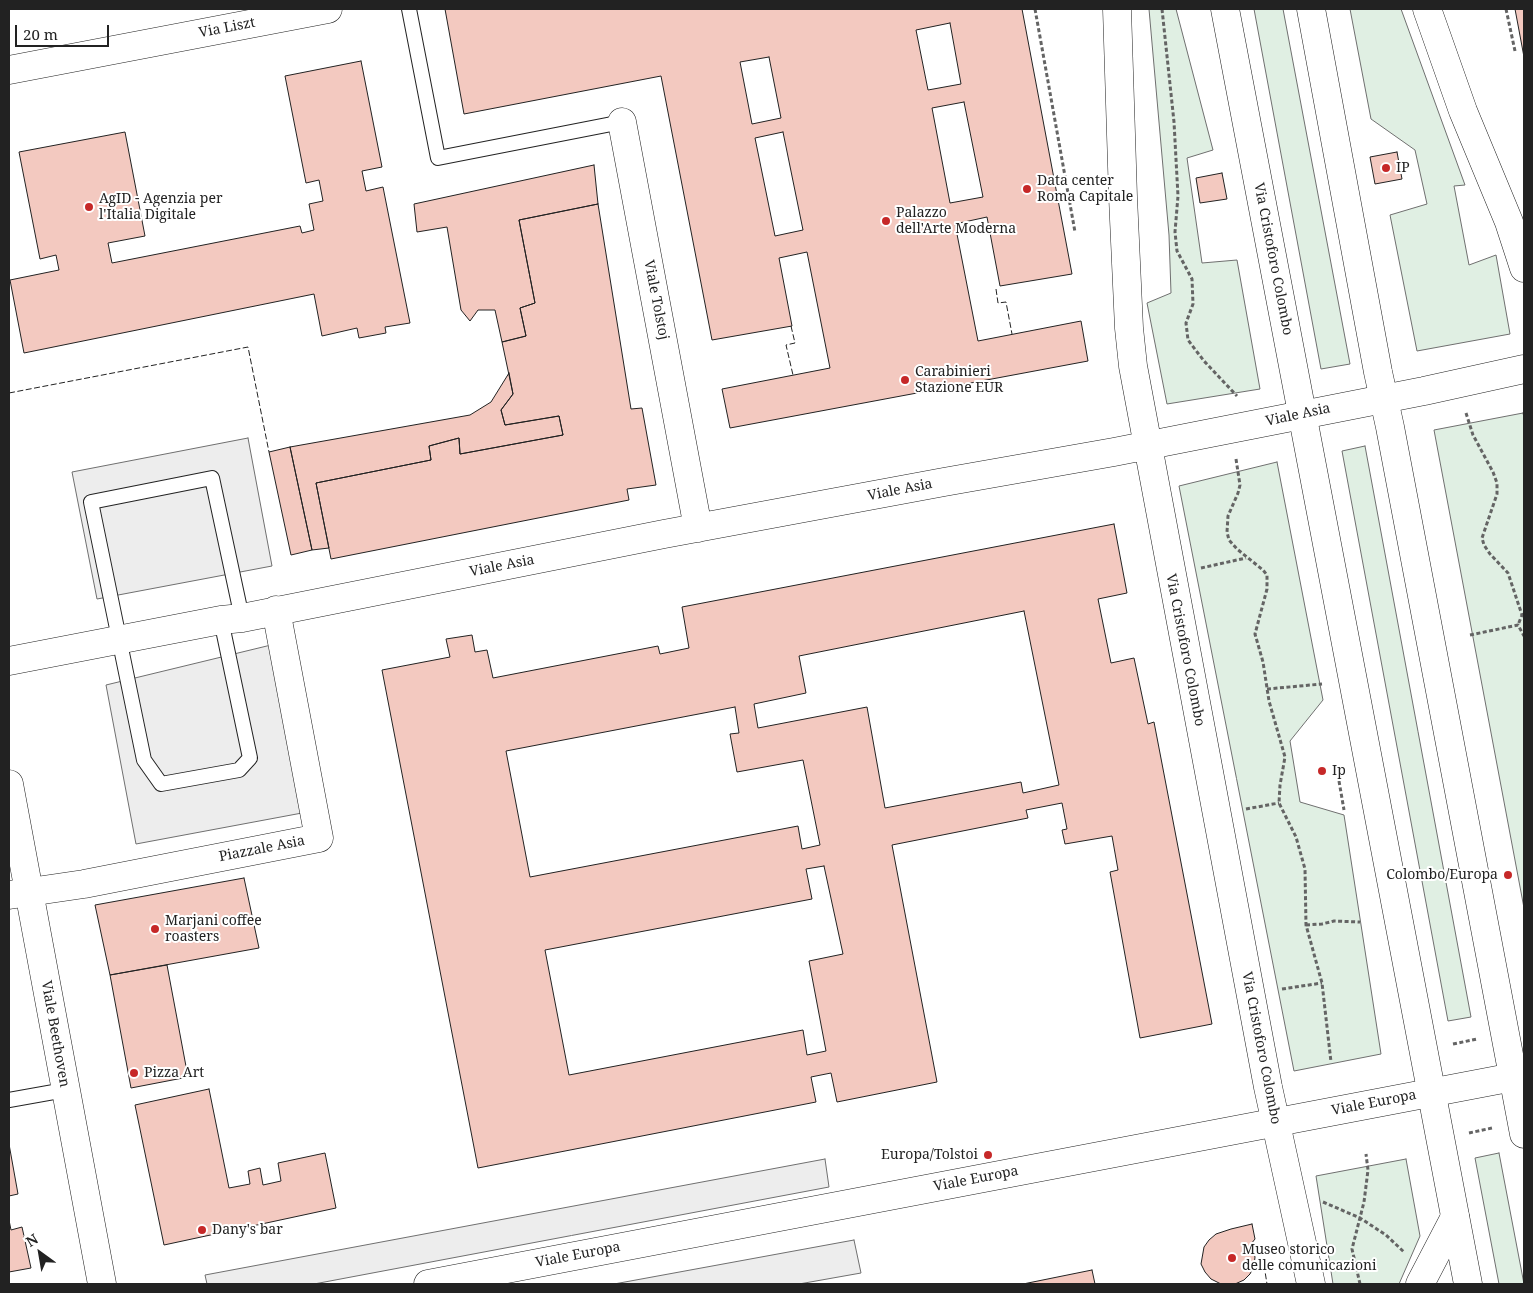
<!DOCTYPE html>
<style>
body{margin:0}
#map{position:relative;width:1533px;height:1293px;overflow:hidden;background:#fff;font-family:"Noto Serif",serif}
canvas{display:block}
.frame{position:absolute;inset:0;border:10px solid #222;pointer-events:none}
.north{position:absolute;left:15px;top:1228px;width:50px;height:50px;-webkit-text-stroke:4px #fff;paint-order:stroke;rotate:328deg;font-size:14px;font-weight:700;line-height:20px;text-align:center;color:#222}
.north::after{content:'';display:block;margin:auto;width:18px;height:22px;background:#222;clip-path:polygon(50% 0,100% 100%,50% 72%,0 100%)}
.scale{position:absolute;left:15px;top:25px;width:94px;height:22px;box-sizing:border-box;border:2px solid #222;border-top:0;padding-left:6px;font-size:15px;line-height:18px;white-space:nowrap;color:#222;-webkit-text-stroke:4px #fff;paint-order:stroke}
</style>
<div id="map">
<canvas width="1533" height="1293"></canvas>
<div class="frame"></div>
<div class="north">N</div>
<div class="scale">20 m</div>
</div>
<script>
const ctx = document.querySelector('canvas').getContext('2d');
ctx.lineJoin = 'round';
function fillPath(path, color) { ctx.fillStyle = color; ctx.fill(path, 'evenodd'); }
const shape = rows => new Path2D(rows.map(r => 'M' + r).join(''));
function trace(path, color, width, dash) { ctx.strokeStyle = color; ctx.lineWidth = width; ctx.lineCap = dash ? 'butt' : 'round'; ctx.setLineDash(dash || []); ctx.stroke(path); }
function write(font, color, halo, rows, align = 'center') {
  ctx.font = font + ' "Noto Serif",serif'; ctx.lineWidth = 4; ctx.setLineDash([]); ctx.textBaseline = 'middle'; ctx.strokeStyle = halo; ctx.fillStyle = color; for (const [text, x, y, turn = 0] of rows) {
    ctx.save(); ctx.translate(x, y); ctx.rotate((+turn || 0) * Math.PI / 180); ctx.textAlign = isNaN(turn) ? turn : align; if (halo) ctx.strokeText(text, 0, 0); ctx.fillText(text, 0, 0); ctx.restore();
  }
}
const green = shape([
 [1149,9,1176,9,1213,150,1187,158,1202,263,1237,260,1260,389,1167,404,1147,303,1171,293,1169,235,1149,9],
 [1254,9,1283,9,1350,364,1321,369,1254,9],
 [1350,9,1401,9,1465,185,1454,186,1469,265,1496,255,1510,334,1417,351,1390,215,1427,204,1415,150,1371,119,1350,9],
 [1523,413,1524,418,1524,908,1434,430,1523,413],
 [1365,446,1471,1017,1448,1021,1342,451,1365,446],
 [1277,462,1323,700,1290,741,1300,802,1344,815,1381,1054,1294,1071,1179,486,1277,462],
 [1499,1153,1524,1284,1499,1284,1475,1158,1499,1153],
 [1406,1159,1420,1236,1399,1284,1333,1284,1316,1176,1406,1159]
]);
fillPath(green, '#e0efe3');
trace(green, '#6f6f6f', 1);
const parking = shape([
 [248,438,272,566,97,599,72,472,248,438],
 [271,645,302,813,136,844,106,685,271,645],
 [825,1159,829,1187,314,1284,207,1284,205,1275,825,1159],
 [854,1240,861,1273,799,1284,614,1284,854,1240]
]);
fillPath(parking, '#ededed');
trace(parking, '#6f6f6f', 1);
const building = shape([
 [445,9,1022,9,1072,274,1000,286,987,217,955,224,978,341,1081,321,1088,361,730,428,722,389,830,368,807,252,779,258,792,326,712,340,661,76,464,114,445,9],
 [950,23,961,84,928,90,916,30,950,23],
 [769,57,781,118,752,124,740,62,769,57],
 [964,102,983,197,950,203,932,108,964,102],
 [783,132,803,230,775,236,755,138,783,132],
 [1515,9,1524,9,1524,57,1515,9],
 [361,61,382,167,362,171,366,191,383,187,410,323,385,327,386,333,359,338,357,328,322,336,314,294,24,353,10,280,59,270,56,255,40,259,19,152,125,132,145,236,108,243,112,263,300,226,302,233,314,230,309,204,323,201,319,180,306,183,285,76,361,61],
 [1397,152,1402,179,1375,184,1370,157,1397,152],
 [594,165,598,204,519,220,535,303,520,308,526,336,502,342,495,310,478,310,470,321,461,310,447,227,417,232,414,204,594,165],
 [1222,173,1227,199,1200,203,1196,178,1222,173],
 [598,204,631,409,642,408,656,485,627,489,629,500,331,559,316,483,431,460,429,446,459,438,460,454,563,435,559,416,505,425,501,410,513,394,502,342,526,336,520,308,535,303,519,220,598,204],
 [509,373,513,394,501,410,505,425,559,416,563,435,460,454,459,438,429,446,431,460,316,483,329,548,312,550,290,447,470,415,491,402,509,373],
 [290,447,312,550,291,555,269,452,290,447],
 [1114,524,1127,593,1098,599,1111,663,1134,658,1148,724,1154,722,1212,1024,1140,1038,1110,872,1118,870,1112,836,1065,844,1062,830,1067,829,1062,803,1026,810,1028,818,892,845,937,1082,837,1102,831,1073,811,1077,816,1102,478,1168,382,670,450,657,446,639,472,635,475,652,487,650,493,678,658,646,660,654,689,648,682,607,1114,524],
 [1024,611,1059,785,1023,793,1021,782,885,808,867,707,758,728,754,704,806,693,799,656,1024,611],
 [735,707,739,733,730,734,737,772,803,760,820,845,802,849,798,826,530,877,506,751,735,707],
 [824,866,843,954,809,961,826,1051,807,1055,803,1030,569,1075,545,950,812,899,806,869,824,866],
 [244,878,259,948,110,975,95,905,244,878],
 [167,965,188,1077,131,1088,110,975,167,965],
 [209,1089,229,1188,250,1184,248,1171,260,1168,263,1185,281,1181,278,1163,325,1153,336,1208,164,1245,135,1105,209,1089],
 [9,1144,18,1194,9,1196,9,1144],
 [9,1220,11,1230,22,1227,31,1268,9,1272,9,1220],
 [1252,1224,1255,1239,1251,1244,1255,1257,1254,1266,1250,1274,1244,1280,1235,1284,1221,1284,1211,1279,1205,1272,1201,1264,1204,1247,1209,1240,1216,1234,1231,1229,1252,1224],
 [1092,1270,1095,1284,1023,1284,1092,1270]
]);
fillPath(building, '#f3c9c0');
trace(building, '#222', 1);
const service = shape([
 [409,9,438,158,622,122],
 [221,620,250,758,239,770,161,784,144,760,91,502,212,478,242,618],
 [9,1100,65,1090]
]);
const minor = shape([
 [1117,9,1123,197,1129,328,1133,366,1268,1087,1311,1284],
 [1427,9,1463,111,1509,222,1524,268],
 [9,70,328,9],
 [622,122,698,528],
 [9,661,221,620,242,618,664,534,944,482,1114,452,1424,391,1524,369],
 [9,895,84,884,319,838,276,610],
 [1420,1284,1455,1217]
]);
const tertiary = shape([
 [9,784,102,1284],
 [428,1284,1524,1075]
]);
const primary = shape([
 [1225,9,1468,1284],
 [1311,9,1378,372,1390,427,1524,1134]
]);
trace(service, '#222', 16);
trace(minor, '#222', 29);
trace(tertiary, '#222', 29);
trace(primary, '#222', 29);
trace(shape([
 [1035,9,1075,232],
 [1162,9,1174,122,1178,196,1175,232,1177,251,1192,279,1193,304,1186,323,1188,340,1204,361,1237,396],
 [1506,9,1515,51],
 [1466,413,1473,435,1493,472,1497,483,1497,494,1482,538,1484,545,1490,554,1508,573,1522,615,1518,625],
 [1236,459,1240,485,1238,493,1228,516,1227,532,1229,540,1237,549,1263,570,1267,575,1267,589,1255,634,1263,662,1269,701,1285,757,1280,785,1279,803,1296,837,1305,869,1306,925,1322,983,1331,1062],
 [1201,568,1246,558],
 [1470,635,1518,625,1524,636],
 [1267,689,1322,684],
 [1339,781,1344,810],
 [1246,809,1279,803],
 [1306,925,1322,924,1334,921,1360,922],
 [1282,989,1322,983],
 [1453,1044,1477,1039],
 [1469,1133,1492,1128],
 [1323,1202,1360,1218,1386,1235,1404,1252],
 [1360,1284,1352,1249,1364,1202,1368,1170,1366,1154]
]), '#646464', 3, [4, 2.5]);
trace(service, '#fff', 14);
trace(minor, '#fff', 28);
trace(tertiary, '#fff', 28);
trace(primary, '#fff', 28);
trace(shape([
 [996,289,998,303,1006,302,1012,334],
 [791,326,795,343,786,345,793,375],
 [9,393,248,347,269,452],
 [1264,1265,1267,1284]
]), '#222', 1, [6, 2.5]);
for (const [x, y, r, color] of [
 [1386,168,5,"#c62828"],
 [1027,189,5,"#c62828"],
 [89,207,5,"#c62828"],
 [886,221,5,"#c62828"],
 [905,380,5,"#c62828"],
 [1322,771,5,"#c62828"],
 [1508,875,5,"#c62828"],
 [155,929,5,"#c62828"],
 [134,1073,5,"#c62828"],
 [988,1155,5,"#c62828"],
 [202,1230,5,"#c62828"],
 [1232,1258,5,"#c62828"]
]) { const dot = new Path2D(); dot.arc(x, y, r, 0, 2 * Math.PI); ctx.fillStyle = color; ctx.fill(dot); trace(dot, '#fff', 2); }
write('14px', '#222', '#fff', [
 ["Via Liszt",227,28,-11],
 ["Via Cristoforo Colombo",1273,259,79],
 ["Viale Tolstoj",656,300,79],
 ["Viale Asia",1298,415,-12],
 ["Viale Asia",900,490,-11],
 ["Viale Asia",502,566,-11],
 ["Via Cristoforo Colombo",1185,650,79],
 ["Piazzale Asia",262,849,-11],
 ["Viale Beethoven",55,1034,80],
 ["Via Cristoforo Colombo",1261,1048,79],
 ["Viale Europa",1374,1103,-11],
 ["Viale Europa",976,1179,-11],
 ["Viale Europa",578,1255,-11]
]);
write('14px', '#222', '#fff', [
 ["IP",1396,168],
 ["Data center",1037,181],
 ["Roma Capitale",1037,197],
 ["AgID - Agenzia per",99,199],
 ["l'Italia Digitale",99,215],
 ["Palazzo",896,213],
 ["dell'Arte Moderna",896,229],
 ["Carabinieri",915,372],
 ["Stazione EUR",915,388],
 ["Ip",1332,771],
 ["Colombo/Europa",1498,875,"right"],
 ["Marjani coffee",165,921],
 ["roasters",165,937],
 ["Pizza Art",144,1073],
 ["Europa/Tolstoi",978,1155,"right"],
 ["Dany's bar",212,1230],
 ["Museo storico",1242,1250],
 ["delle comunicazioni",1242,1266]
], 'left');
</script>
